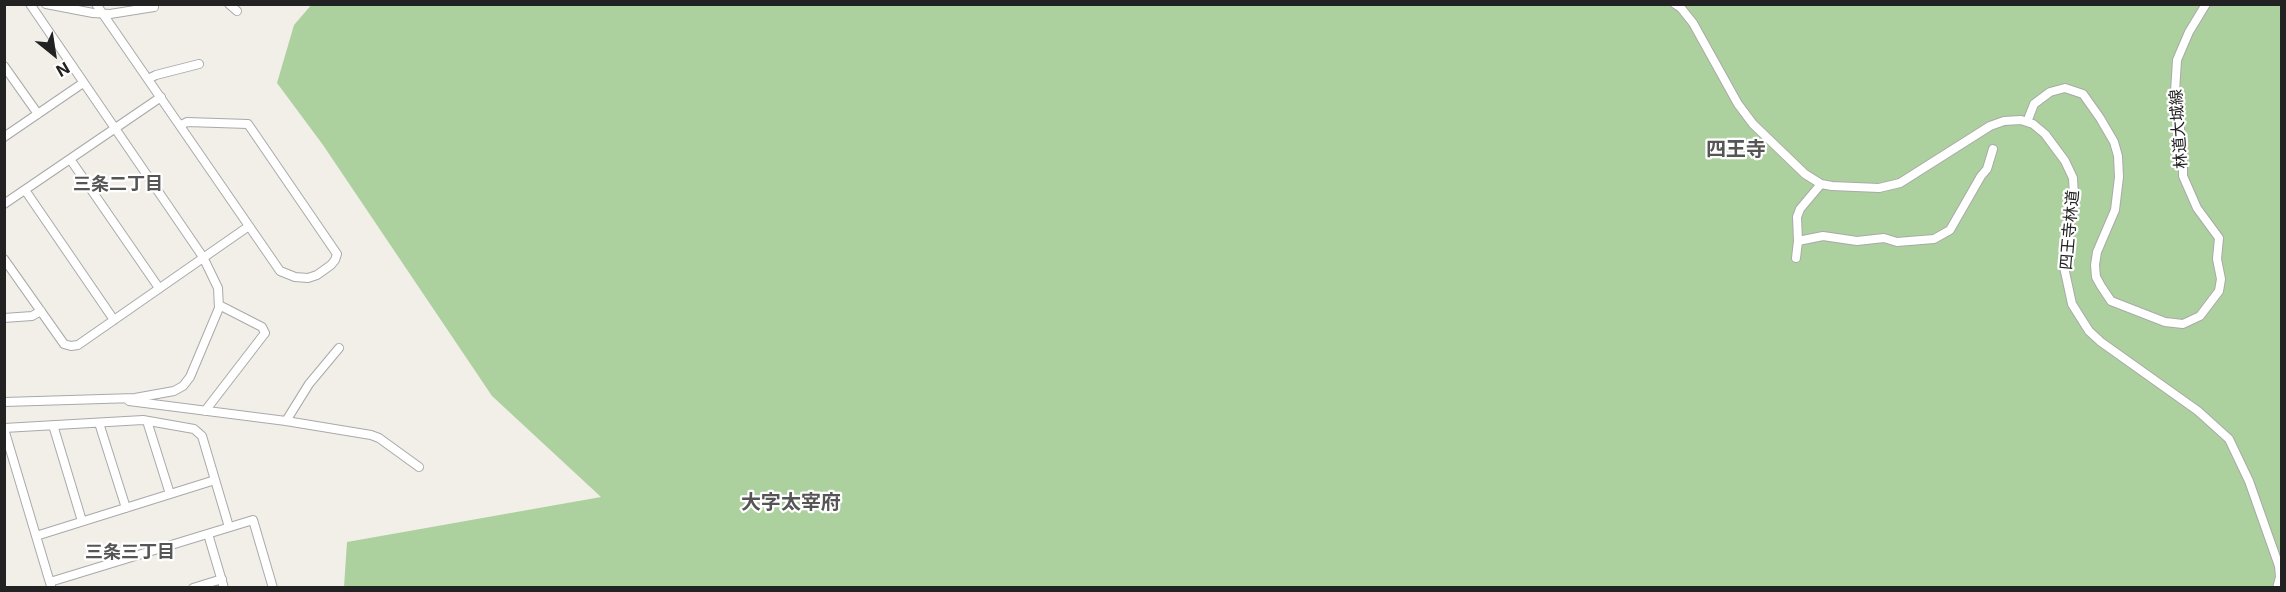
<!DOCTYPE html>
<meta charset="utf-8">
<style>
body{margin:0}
#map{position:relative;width:2286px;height:592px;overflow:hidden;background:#f2efe9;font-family:Inter,sans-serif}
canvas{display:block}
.frame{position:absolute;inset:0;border:6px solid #222;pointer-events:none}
.north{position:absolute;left:24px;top:24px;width:60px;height:60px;-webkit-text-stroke:4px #fff;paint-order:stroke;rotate:150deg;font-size:16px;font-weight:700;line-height:24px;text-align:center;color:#222}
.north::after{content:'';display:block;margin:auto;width:21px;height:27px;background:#222;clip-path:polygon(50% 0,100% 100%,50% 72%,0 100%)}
</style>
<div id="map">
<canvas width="2286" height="592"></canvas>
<div class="frame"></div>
<div class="north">N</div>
</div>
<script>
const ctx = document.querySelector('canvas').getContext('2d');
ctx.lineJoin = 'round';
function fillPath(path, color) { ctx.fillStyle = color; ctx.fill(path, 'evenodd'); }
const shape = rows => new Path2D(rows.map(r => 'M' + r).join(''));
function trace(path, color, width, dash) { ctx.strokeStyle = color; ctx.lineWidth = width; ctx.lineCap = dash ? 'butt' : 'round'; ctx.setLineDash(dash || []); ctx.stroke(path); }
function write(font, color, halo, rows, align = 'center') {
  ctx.font = font + ' Inter,"Noto Sans JP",sans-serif'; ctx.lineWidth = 4.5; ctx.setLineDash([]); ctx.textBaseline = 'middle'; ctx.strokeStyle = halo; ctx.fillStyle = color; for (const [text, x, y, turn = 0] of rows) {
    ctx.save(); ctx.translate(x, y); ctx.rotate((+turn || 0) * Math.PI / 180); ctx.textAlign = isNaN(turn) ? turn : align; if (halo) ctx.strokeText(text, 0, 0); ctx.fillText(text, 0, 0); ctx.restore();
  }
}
fillPath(shape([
 [312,4,2281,5,2281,587,344,587,347,542,601,497,492,396,323,145,277,83,294,25]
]), '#add19e');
const minor = shape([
 [46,4,93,13,110,14,154,7,153,4],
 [96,4,280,271,295,277,308,278,317,275,331,265,335,260,337,254,248,124,187,122,181,125],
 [229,4,237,11],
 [1675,4,1681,8,1693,23,1738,104,1753,124,1805,174,1821,184,1832,186,1879,188,1900,183,1990,126,2004,121,2021,120,2033,124,2045,134,2065,161,2073,178,2074,196,2064,267,2072,304,2089,331,2101,342,2198,411,2229,439,2249,481,2279,566,2280,577,2277,588],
 [4,66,38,114],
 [148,79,156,75,199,64],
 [2027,122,2034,104,2050,92,2065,88,2083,94,2100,118,2114,142,2118,156,2119,177,2115,210,2097,252,2095,265,2096,277,2101,286,2111,301,2165,322,2183,324,2200,316,2219,291,2221,279,2217,259,2219,238,2197,208,2183,176,2183,151,2175,92,2177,60,2189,32,2206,4],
 [4,137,83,83],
 [70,159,159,288],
 [1821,184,1800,209,1797,217,1798,241,1823,236,1857,241,1884,238,1897,242,1934,239,1950,230,1981,176,1987,169,1993,149],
 [25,190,114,320],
 [4,204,161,97],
 [1796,258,1798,241],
 [4,259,64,344,71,346,78,345,249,226],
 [4,318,32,316,41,311],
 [129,401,286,421,371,435,379,438,419,467],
 [4,402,135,398,174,391,183,386,190,377,219,308,218,288,203,257,30,4],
 [205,411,265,333,262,327,219,305],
 [147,421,170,494],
 [286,421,309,384,339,348],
 [99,423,126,508],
 [53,425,82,521],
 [4,428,143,420,194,429,202,436,229,527],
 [4,429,51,586],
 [208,534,224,588],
 [36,536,215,480],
 [50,582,253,520,273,588],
 [193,588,222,579]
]);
trace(minor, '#a9a9a9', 10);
trace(minor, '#fff', 8);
write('16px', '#222', '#fff', [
 ["林道大城線",2179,129,-94],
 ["四王寺林道",2070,230,-85]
]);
write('bold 18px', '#555', '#fff', [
 ["三条二丁目",118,185],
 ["三条三丁目",130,553]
]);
write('bold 20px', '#555', '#fff', [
 ["四王寺",1736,150],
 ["大字太宰府",791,503]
]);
</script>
